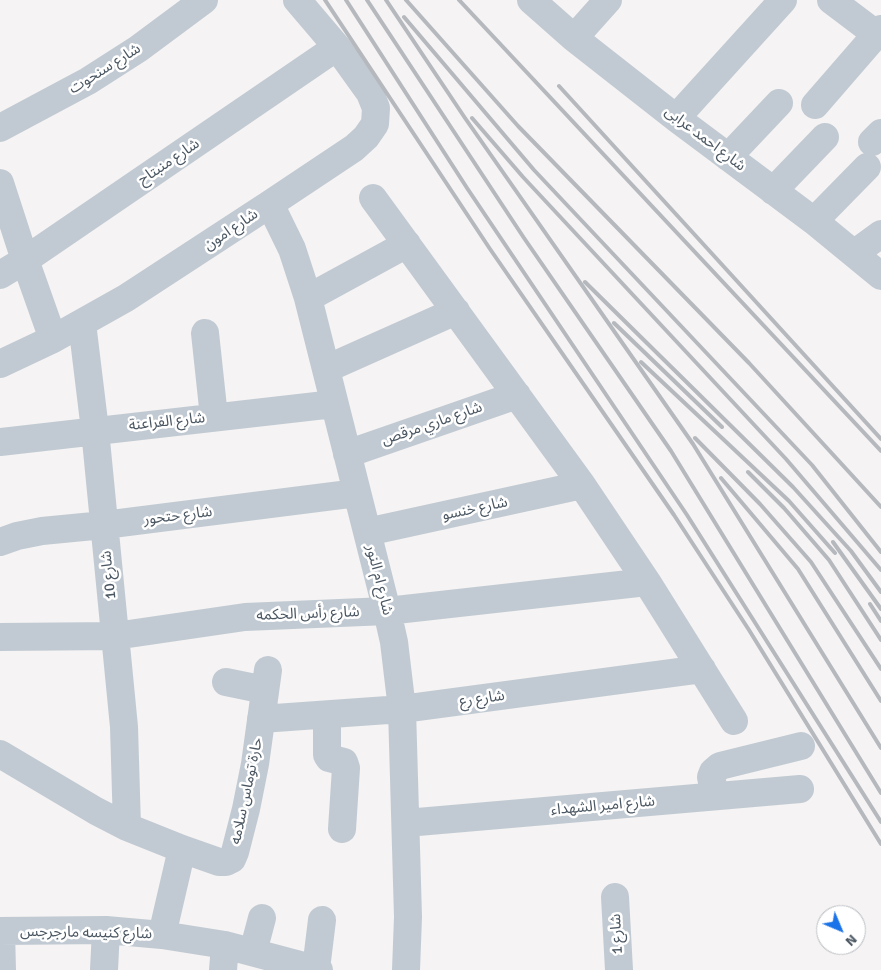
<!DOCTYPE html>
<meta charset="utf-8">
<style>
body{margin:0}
#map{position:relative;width:881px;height:970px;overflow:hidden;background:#f5f3f3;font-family:Signika,sans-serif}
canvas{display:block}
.north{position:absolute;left:816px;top:905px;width:50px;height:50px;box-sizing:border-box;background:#fff;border:1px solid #b7bbc0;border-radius:50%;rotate:135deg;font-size:14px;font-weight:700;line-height:20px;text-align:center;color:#4a5661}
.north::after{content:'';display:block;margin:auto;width:18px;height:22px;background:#1a73e8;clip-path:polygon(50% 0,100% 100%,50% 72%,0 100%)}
</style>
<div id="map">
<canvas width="881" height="970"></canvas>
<div class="north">N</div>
</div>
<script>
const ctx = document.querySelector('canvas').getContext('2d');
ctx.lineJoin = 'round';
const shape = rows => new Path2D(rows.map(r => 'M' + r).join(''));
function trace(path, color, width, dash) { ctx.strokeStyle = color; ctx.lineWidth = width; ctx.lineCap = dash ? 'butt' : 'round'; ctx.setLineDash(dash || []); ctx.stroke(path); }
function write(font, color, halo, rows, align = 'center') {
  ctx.font = font + ' Signika,"Noto Sans Arabic",sans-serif'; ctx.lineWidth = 5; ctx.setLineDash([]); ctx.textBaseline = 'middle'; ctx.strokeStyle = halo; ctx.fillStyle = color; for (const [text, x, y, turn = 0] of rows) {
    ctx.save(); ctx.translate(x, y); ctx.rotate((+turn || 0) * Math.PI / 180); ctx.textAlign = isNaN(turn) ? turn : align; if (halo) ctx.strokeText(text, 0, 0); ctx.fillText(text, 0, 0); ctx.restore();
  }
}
trace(shape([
 [531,0,574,38,676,118,814,221,881,276],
 [831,0,876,34],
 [574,38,608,0],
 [815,105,881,29],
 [676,118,783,0],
 [0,128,88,81,138,49,204,0],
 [872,142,881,133],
 [728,157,779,103],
 [0,183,25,260,53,339],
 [773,191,825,137],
 [373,198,582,485,647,582,734,721],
 [270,204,292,249,308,298,387,611,394,642,402,709,408,917,406,970],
 [814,221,867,167],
 [855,253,881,234],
 [0,275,25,260,337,47],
 [308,298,407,244],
 [82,323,95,430,124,727,127,827],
 [205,333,214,417],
 [0,364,53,339,126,298,270,204,354,148,366,137,375,124,376,108,370,93,337,47,297,0],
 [326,369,456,311],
 [0,442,334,404],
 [347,454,517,395],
 [367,532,582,485],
 [0,542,17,536,42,531,104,525,357,493],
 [0,637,115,636,245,617,387,611,647,582],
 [226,682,265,690],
 [327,715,327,755,329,758,344,762,346,768,342,829],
 [261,719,402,709,702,669],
 [0,754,96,811,127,827,182,849,219,862,226,862,232,859,235,852,246,809,255,764,268,670],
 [715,796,711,777,713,772,720,766,801,746],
 [406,823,800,789],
 [615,897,619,970],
 [0,931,106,930,162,935,225,945,319,970],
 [1,931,2,970],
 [162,935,182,849],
 [253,952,262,918],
 [316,969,322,920],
 [104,970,106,930],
 [223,970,225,945]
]), '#c1cad2', 28);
trace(shape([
 [325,0,490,249,674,515,749,630,881,844],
 [346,0,467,188,687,515,881,822],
 [367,0,524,238,671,451,881,793],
 [386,0,465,118,693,444,881,748],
 [406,0,518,126,749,363,881,507],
 [459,0,881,451],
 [404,17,534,170,812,465,881,552],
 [559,86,881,439],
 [472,118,523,177,786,459,881,570],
 [585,282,793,487,851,551,881,592],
 [614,323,722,427],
 [641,362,789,501,835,553],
 [695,438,760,504,811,562,881,669],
 [748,472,784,508,829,560,881,640],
 [721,478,798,569,881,701],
 [833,542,881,609],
 [870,604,881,621]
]), '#b5b8bd', 4);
write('15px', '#4a5661', '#fff', [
 ["شارع سنحوت",105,69,-32],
 ["شارع احمد عرابى",705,139,37],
 ["شارع منبتاح",169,162,-34],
 ["شارع امون",231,230,-34],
 ["شارع الفراعنة",167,422,-6],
 ["شارع ماري مرقص",432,424,-19],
 ["شارع خنسو",475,509,-12],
 ["شارع حتحور",178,516,-7],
 ["شارع 10",109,575,-96],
 ["شارع ام النور",379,580,76],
 ["شارع رأس الحكمه",308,614,-2],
 ["شارع رع",482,699,-8],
 ["حارة توماس سلامه",247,791,-78],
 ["شارع امير الشهداء",603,806,-5],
 ["شارع كنيسه مارجرجس",86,933,1],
 ["شارع 1",617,934,-93]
]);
</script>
